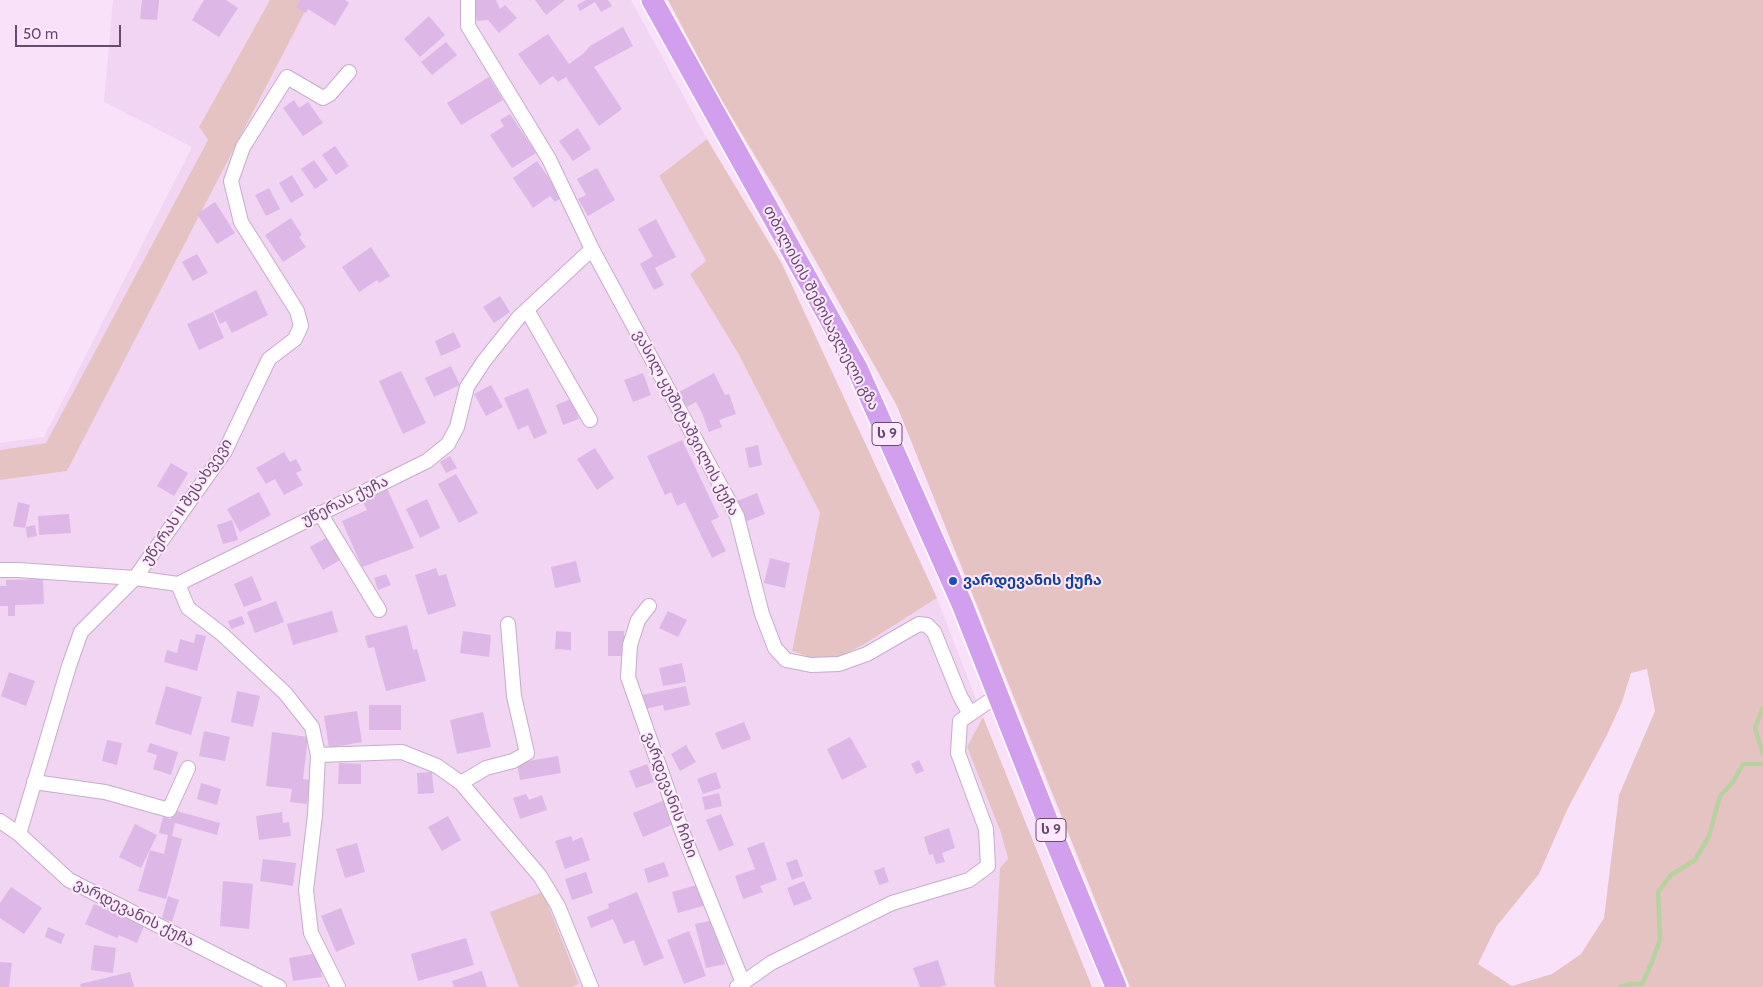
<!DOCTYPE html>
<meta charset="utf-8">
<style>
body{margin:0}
#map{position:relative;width:1763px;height:987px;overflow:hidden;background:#f9e2f9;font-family:Cabin,sans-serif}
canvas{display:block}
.scale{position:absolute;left:15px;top:25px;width:106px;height:22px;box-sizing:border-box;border:2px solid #654b6e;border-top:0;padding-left:6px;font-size:15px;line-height:18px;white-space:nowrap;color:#654b6e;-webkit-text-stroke:4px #fde8fd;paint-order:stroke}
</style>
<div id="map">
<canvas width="1763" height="987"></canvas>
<div class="scale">50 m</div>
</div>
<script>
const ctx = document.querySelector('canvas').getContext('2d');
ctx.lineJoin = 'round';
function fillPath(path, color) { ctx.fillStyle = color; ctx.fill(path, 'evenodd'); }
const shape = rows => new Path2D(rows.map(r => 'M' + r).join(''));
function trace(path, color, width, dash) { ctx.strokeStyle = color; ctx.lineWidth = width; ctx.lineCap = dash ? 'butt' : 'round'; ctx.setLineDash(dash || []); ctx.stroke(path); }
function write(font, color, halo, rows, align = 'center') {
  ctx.font = font + ' Cabin,"Noto Sans Georgian",sans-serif'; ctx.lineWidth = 4; ctx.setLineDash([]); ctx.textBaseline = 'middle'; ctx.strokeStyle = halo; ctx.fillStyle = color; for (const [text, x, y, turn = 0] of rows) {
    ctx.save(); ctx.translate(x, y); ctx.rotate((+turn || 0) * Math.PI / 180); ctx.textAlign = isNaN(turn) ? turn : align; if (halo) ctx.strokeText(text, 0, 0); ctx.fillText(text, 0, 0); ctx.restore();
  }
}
fillPath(shape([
 [113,0,270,0,199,127,208,140,46,443,0,450,0,443,44,437,192,147,104,102],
 [311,0,631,0,707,139,659,176,706,261,690,274,739,355,820,513,792,651,836,658,863,645,937,598,983,717,967,747,1001,833,1008,859,994,983,996,987,0,987,0,480,67,471]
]), '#f1d5f2');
fillPath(shape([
 [270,0,311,0,67,471,0,480,0,450,46,443,208,140,199,127],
 [668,0,1763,0,1763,987,1130,987,897,406,781,199,716,91],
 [1647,669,1655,711,1619,795,1604,918,1581,954,1552,974,1512,986,1478,964,1496,927,1539,874,1568,808,1606,737,1622,702,1631,673],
 [707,139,782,264,937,598,863,645,836,658,813,658,792,651,820,513,739,355,690,274,706,261,659,176],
 [983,717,1092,987,996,987,994,983,1000,868,1008,859,1001,833,967,747],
 [543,892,579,984,571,987,519,987,490,912]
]), '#e5c3c3');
trace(shape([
 [1763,707,1755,728,1763,754],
 [1620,987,1630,984,1642,984,1651,964,1660,940,1658,892,1671,875,1695,860,1709,836,1720,796,1733,782,1743,764,1763,764]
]), '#b7d1a0', 4.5);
fillPath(shape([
 [142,0,159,0,157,20,140,19],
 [204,0,226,0,238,8,219,37,192,20],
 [300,0,345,0,349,3,335,26,308,9,306,13,296,7],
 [472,0,496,0,500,9,505,5,517,18,499,33,488,20,477,21],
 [535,0,565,0,546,15],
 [586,0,608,0,612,6,601,12,595,2,580,11,577,5],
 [429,16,445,35,420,57,404,39],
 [623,27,633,46,594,67,622,109,599,126,566,77,558,82,553,76,540,85,518,54,548,34,569,64,584,53,590,46],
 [446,42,457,55,432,75,421,62],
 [489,77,503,100,461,125,447,103],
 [294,100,299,108,308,102,323,123,303,136,283,108],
 [510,114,536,153,512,168,490,135,504,126,500,120],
 [578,128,591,149,573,161,559,141],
 [335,146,349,166,336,175,322,155],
 [314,160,328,180,315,189,301,169],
 [537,161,562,197,555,202,550,196,533,208,513,178],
 [597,168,615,200,588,216,578,199,586,195,577,179],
 [292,175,304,195,291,203,279,183],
 [269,188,280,209,266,216,255,195],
 [215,202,235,233,217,244,197,214],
 [291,218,302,235,299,237,306,247,283,262,265,235],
 [656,219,676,257,655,268,664,285,654,290,640,264,653,256,638,229],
 [371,247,390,276,379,283,377,280,359,292,342,267],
 [197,254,208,273,193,281,182,262],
 [256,290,268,315,232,333,226,321,220,324,214,311],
 [500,296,510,312,494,323,483,307],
 [213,312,224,338,199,350,187,324],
 [454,332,461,347,441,356,435,341],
 [451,366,460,385,434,397,425,378],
 [401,371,426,423,403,434,379,381],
 [643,373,651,395,633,402,624,380],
 [714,373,725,395,729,394,736,414,719,420,722,427,709,432,702,413,696,402,687,407,679,392],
 [491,385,503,407,486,416,474,394],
 [528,388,547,433,534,439,528,425,518,430,504,398],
 [571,399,579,419,563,425,556,405],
 [682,440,719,517,711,521,726,551,712,558,685,502,677,506,671,492,665,495,647,456],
 [758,445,762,465,749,468,745,448],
 [595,448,614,478,597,490,577,459],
 [284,452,290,462,296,459,302,470,296,473,303,485,284,495,275,479,266,484,256,468],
 [450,456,457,468,446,473,440,462],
 [171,463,188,473,174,496,157,486],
 [456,474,478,513,459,523,438,484],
 [386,486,414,548,362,567,342,521,367,510,361,498],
 [259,492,271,515,240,532,227,509],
 [757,493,765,514,745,522,737,501],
 [427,499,440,528,420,538,406,509],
 [18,502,30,505,25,528,13,526],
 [69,514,71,533,39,535,38,516],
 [232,520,238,540,223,544,217,525],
 [35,525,37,536,27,538,26,527],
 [329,536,342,559,323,570,310,547],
 [770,558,790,563,785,588,764,583],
 [576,561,581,582,555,588,551,567],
 [436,568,439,576,446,574,456,606,428,615,415,575],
 [386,574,391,585,378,590,374,578],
 [252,576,262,600,244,607,234,584],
 [43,579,44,604,15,605,15,616,8,616,8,606,0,606,0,586,6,586,6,580],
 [276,601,284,622,255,633,247,612],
 [332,611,338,632,293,645,287,624],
 [668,611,687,620,678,637,659,628],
 [242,616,245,624,231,629,228,621],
 [407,625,413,650,417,649,426,681,386,691,374,647,368,648,365,636],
 [463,631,491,635,489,657,460,653],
 [556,631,571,632,571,650,555,649],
 [608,631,624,631,624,656,608,656],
 [196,634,206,636,197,671,164,662,167,650,177,653,180,639,194,643],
 [682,663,686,682,663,686,659,668],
 [9,672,35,681,26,706,1,696],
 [166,686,202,697,191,735,155,724],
 [686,686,690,705,664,711,663,705,645,709,642,695],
 [237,691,260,696,253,727,231,722],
 [369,705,401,705,401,730,369,730],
 [357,711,362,742,329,748,324,716],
 [483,712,491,747,457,754,450,720],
 [744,722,751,739,722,750,715,733],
 [204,731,230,737,225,761,199,756],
 [272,732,308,737,303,779,310,780,307,804,290,802,292,789,266,786],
 [850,737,867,767,842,780,827,749],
 [107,740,122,743,117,765,102,761],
 [150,743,178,752,171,775,153,769,157,755,147,752],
 [686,745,696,762,680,771,671,754],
 [558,756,561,773,520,780,517,763],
 [919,760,924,771,916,774,911,764],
 [339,763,361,764,361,784,338,784],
 [647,764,654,782,636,788,629,771],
 [432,772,434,793,418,794,417,773],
 [716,772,721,788,703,794,697,779],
 [201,783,221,789,217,805,197,799],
 [719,793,722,806,705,810,702,797],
 [526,794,529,800,542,795,547,810,520,819,513,798],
 [667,799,676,823,643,837,633,813],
 [173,810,220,823,217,835,175,823,172,836,182,839,166,899,138,891,150,850,164,854,168,835,159,833,163,817,171,819],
 [282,812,283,823,289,822,291,836,259,840,256,816],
 [721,814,734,845,719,851,706,820],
 [448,816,461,840,442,851,428,827],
 [135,824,157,835,141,868,119,857],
 [949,828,955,848,942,853,945,862,936,864,933,854,929,855,924,837],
 [571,836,573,841,582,837,590,860,565,869,555,841],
 [764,842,777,880,760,886,763,892,743,899,735,876,755,869,747,848],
 [357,843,365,872,345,878,336,849],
 [263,859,296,863,293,886,260,881],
 [797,859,803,876,792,880,786,863],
 [664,862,669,876,648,883,644,869],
 [884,867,889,882,879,885,874,871],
 [586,872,593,893,572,900,565,879],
 [223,881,253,884,249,929,220,926],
 [804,881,812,899,794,906,787,888],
 [700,884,706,905,678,913,672,892],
 [11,887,42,908,24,934,0,918,0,903],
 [637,892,664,958,644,966,634,940,624,944,613,919,591,928,587,917,609,908,608,904],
 [168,896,179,900,172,922,162,918],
 [94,904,144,926,137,943,119,935,117,938,85,924],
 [341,908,355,944,336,952,321,916],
 [714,920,725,964,706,968,695,924],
 [48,927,65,934,61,944,45,937],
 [689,931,706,976,684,984,667,940],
 [466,938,474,965,418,981,411,954],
 [94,945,116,948,113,973,91,970],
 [318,953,322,977,293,981,289,958],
 [938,960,946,985,940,987,920,987,913,968],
 [0,962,12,963,9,987,0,987],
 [482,971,487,987,454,987,452,981],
 [130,972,134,987,81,987,80,984]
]), '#ddb8e7');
const minor = shape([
 [468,0,468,26,549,159,592,249,737,516,762,614,775,648,786,660,811,665,839,664,867,654,919,624,927,625,934,632,960,696,970,714],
 [527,310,590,420],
 [320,513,379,610],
 [0,570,18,570,135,578,178,584,427,461,448,444,457,427,467,387,484,361,519,317,592,249],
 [178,584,188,608,222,634,285,693,312,727,318,755,315,815,306,890,311,933,338,987],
 [649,606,638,620,630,645,628,677,682,831,743,983],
 [318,755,402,752,437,766,461,783,540,876,558,906,591,987],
 [34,782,105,792,169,810,188,768],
 [461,783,486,768,513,761,527,753,514,696,508,624],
 [0,821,19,834,69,880,279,987],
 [19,834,69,666,81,632,135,578,225,451,269,359,295,339,301,326,297,311,241,222,231,181,243,147,287,77,323,98,330,94,349,72],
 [737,987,771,963,892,903,969,880,988,866,986,829,958,753,960,721,998,695]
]);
const highway = shape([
 [652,0,857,368,962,604,1053,835,1116,987]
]);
trace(minor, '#c6adcb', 16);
trace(highway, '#fff', 24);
trace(minor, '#fff', 14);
trace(highway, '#d29fee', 21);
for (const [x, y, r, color] of [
 [953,581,5,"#1a4fb4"]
]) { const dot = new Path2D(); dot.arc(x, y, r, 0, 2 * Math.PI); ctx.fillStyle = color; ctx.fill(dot); trace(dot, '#fde8fd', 2); }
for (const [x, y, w] of [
 [887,434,30],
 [1051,830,30]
]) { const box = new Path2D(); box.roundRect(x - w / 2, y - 11.5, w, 23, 4); ctx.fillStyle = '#fde8fd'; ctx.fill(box); trace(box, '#654b6e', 1); }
write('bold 14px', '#654b6e', null, [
 ["ს 9",887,434],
 ["ს 9",1051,830]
]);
write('15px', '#654b6e', '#fde8fd', [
 ["თბილისის შემოსავლელი გზა",821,308,62],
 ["ვასილ ყუშიტაშვილის ქუჩა",686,423,62],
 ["უწერას ქუჩა",345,501,-26],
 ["უწერას II შესახვევი",187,502,-56],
 ["ვარდევანის ჩიხი",670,795,70],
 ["ვარდევანის ქუჩა",134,913,27]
]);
write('bold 15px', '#164399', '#fde8fd', [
 ["ვარდევანის ქუჩა",963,581]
], 'left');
</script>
